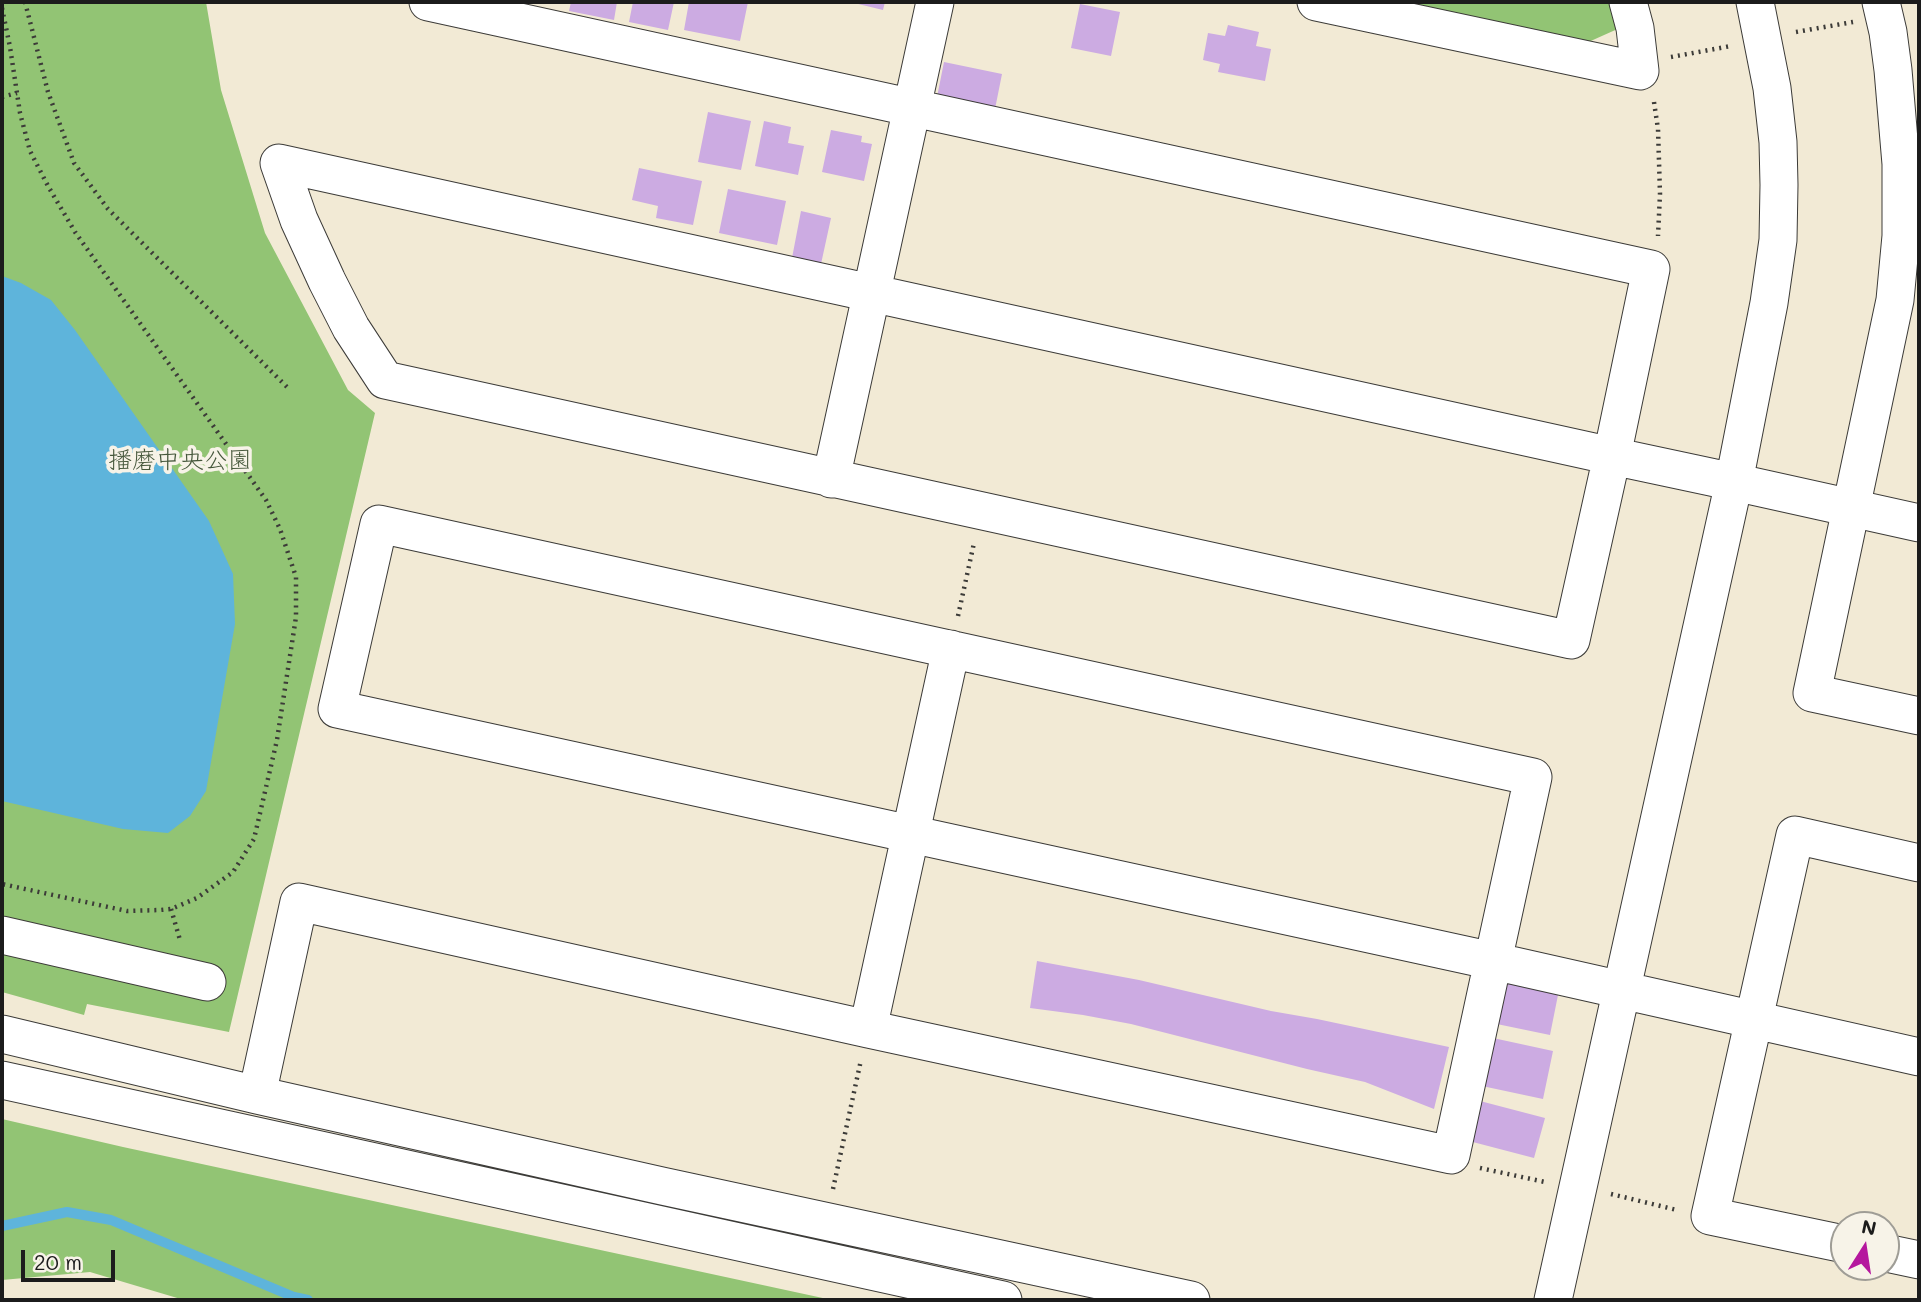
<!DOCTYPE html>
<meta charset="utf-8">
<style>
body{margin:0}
#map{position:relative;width:1921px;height:1302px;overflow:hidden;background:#f2ead5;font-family:Mali,sans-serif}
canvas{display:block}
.frame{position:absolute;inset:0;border:4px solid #1c1c1c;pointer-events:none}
.north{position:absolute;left:1830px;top:1211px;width:70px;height:70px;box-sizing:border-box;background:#f7f3e8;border:2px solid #9f9d96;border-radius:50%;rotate:12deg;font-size:19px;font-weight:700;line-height:28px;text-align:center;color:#1c1c1c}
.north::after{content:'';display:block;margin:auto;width:24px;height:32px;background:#b5179e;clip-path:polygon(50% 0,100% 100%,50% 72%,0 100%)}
.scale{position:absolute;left:21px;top:1250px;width:94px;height:32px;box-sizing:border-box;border:4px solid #1c1c1c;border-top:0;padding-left:9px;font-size:21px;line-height:24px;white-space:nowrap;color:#1c1c1c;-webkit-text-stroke:5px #f7f3e8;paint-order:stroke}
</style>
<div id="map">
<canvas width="1921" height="1302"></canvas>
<div class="frame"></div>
<div class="north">N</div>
<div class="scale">20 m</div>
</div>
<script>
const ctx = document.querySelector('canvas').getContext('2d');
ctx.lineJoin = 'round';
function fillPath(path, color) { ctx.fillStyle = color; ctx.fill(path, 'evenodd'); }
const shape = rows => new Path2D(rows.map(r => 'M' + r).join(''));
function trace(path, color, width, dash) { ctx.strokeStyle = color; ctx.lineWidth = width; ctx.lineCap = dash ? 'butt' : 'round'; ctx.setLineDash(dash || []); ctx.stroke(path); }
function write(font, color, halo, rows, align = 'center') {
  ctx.font = font + ' Mali,"Klee One",sans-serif'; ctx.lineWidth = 7; ctx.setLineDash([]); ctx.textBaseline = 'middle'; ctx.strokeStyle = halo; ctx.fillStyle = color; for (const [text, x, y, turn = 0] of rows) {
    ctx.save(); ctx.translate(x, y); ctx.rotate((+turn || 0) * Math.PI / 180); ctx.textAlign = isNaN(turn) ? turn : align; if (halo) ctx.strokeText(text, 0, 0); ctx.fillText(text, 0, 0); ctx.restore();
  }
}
fillPath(shape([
 [2,2,206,2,221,90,265,233,348,390,375,413,229,1032,87,1004,84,1015,2,992],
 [1387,2,1613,2,1622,27,1584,44],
 [2,1119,123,1147,832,1300,184,1300,90,1272,2,1280]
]), '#92c474');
fillPath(shape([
 [2,276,21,283,51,300,75,330,209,521,233,574,235,624,206,791,190,816,168,833,123,829,2,801]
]), '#5eb4db');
trace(shape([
 [2,1226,67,1212,111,1220,294,1297,308,1300]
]), '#5eb4db', 10);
fillPath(shape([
 [571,2,617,2,614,20,569,11],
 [633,2,674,2,668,30,629,22],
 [689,2,748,2,740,41,684,30],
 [850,2,885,2,883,10],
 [1080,4,1120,12,1111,56,1071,48],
 [1228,25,1259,32,1256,46,1271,49,1265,81,1218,72,1220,64,1203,60,1208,33,1225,36],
 [944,62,1002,74,995,109,937,97],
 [708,112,751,121,741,170,698,162],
 [764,121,791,127,788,143,804,146,798,175,755,166],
 [831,130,862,136,861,142,872,144,864,181,822,172],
 [639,168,702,181,693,225,656,218,658,206,632,200],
 [728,189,786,201,777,245,719,233],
 [801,211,831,218,821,264,792,258],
 [1037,961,1139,980,1271,1011,1317,1019,1449,1047,1434,1109,1365,1082,1307,1069,1131,1024,1083,1015,1030,1008],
 [1501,977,1559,990,1550,1035,1492,1023],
 [1493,1038,1553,1051,1543,1099,1482,1086],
 [1480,1101,1545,1118,1534,1158,1469,1141]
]), '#ccabe2');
const minor = shape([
 [428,2,1651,269,1612,456,1571,640,385,380,351,328,327,281,299,220,279,163,871,293,1612,456,1734,482,1919,523],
 [1316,2,1640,71,1635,28,1628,2],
 [1881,2,1888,32,1893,70,1901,164,1901,236,1895,300,1812,693,1919,716],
 [831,479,935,2],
 [2,935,207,982],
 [868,1029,951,649],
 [2,1034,257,1095,662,1186,1191,1300],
 [2,1080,1003,1300],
 [257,1095,299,902,868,1029,1451,1155,1493,961,1533,777,379,524,337,709,1493,961,1919,1057],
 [1844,1244,1710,1216,1795,835,1919,863],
 [1886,1253,1919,1260],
 [1553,1300,1734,482,1769,303,1778,240,1779,185,1778,142,1772,88,1755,2]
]);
trace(minor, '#3c3b38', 39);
trace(shape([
 [25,2,48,92,74,163,108,209,287,387],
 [2,8,10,47,20,113,30,151,48,186,75,232,266,500,280,529,296,577,296,617,277,740,254,839,233,872,197,898,171,909,160,910,127,911,2,884],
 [1796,32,1853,22],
 [1671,57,1731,46],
 [2,97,17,93],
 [1654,102,1658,129,1660,194,1658,236],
 [958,616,974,543],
 [171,909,180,940],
 [1480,1168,1545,1182],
 [833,1189,861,1060],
 [1611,1194,1677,1210]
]), '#3c3b38', 4.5, [2, 5]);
trace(minor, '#fff', 37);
write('24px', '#45573b', '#f7f3e8', [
 ["播磨中央公園",180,461]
]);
</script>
